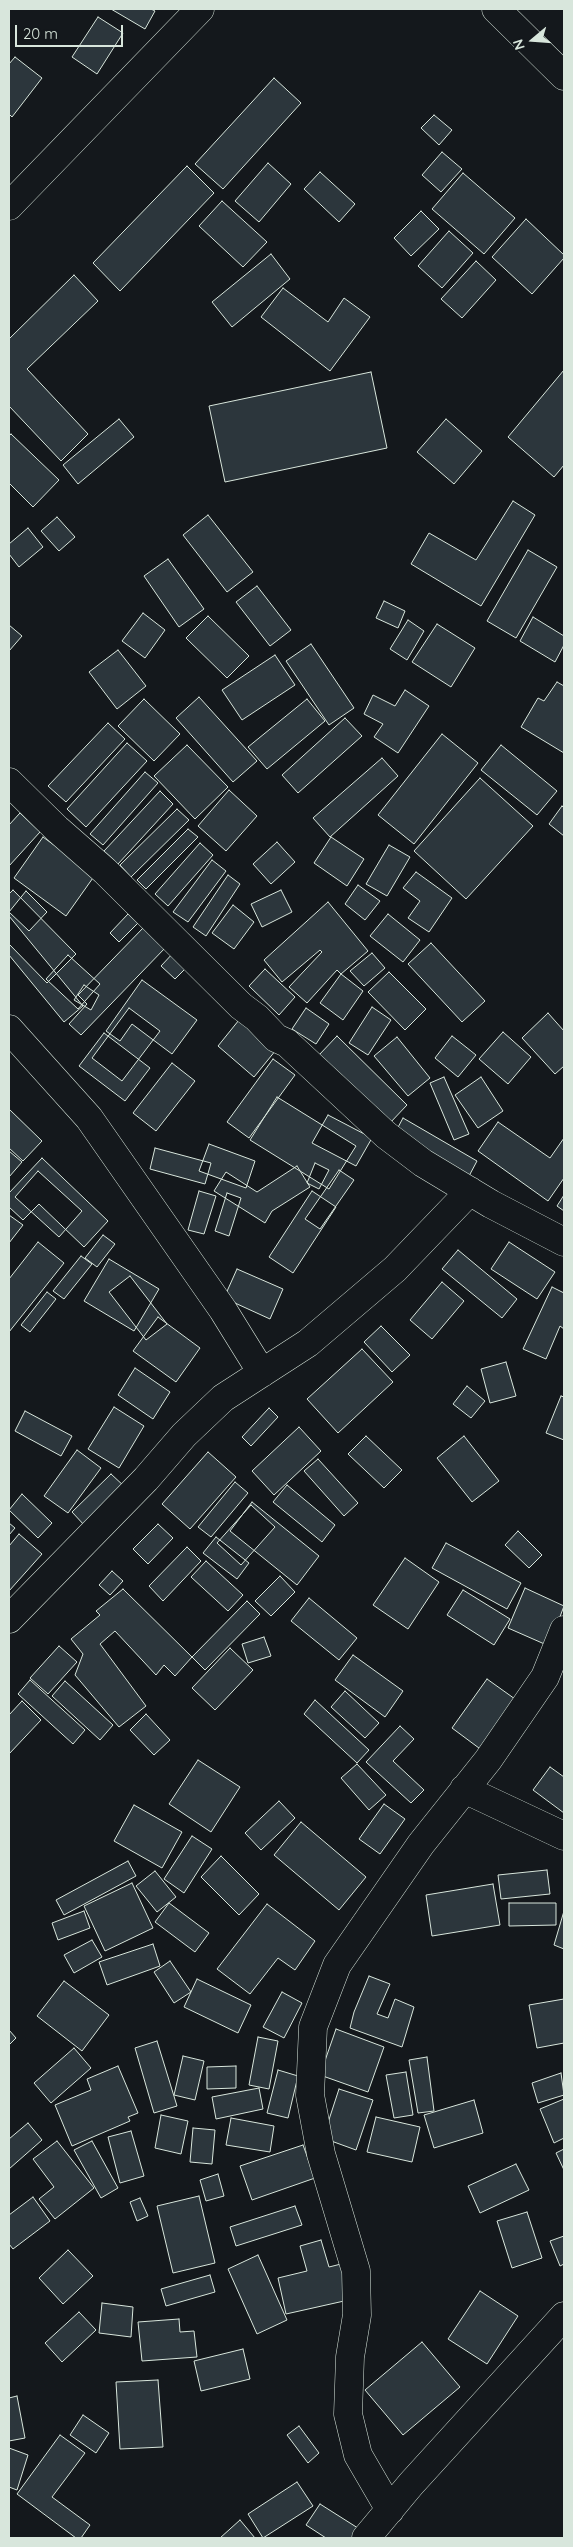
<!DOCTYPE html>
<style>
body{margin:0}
#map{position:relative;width:573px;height:2547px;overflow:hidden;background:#14181c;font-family:Quicksand,sans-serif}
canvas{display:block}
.frame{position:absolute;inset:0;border:10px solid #d8e6dc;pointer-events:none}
.north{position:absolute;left:508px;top:15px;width:50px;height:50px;-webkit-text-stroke:4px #14181c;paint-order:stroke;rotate:252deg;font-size:14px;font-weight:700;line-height:20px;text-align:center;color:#d8e6dc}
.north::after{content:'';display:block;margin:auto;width:18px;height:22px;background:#d8e6dc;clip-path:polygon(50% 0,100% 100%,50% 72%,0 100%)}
.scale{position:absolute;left:15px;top:25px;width:108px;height:22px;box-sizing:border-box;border:2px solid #d8e6dc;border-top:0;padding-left:6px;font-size:15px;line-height:18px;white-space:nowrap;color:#d8e6dc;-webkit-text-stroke:4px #14181c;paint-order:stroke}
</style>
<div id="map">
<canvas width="573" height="2547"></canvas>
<div class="frame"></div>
<div class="north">N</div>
<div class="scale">20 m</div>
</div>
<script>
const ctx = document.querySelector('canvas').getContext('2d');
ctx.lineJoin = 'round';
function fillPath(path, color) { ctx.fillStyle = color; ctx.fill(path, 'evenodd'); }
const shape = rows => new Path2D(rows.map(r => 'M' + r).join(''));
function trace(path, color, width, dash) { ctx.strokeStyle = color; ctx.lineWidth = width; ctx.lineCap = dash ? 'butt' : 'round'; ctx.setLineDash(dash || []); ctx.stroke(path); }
const building = shape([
 [111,9,151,9,155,11,145,29,111,9],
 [98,17,123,33,97,74,72,57,98,17],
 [15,57,42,78,12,117,9,114,9,64,15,57],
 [274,78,301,103,223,189,195,164,274,78],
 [434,115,452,130,439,145,421,128,434,115],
 [442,152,462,169,441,192,422,175,442,152],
 [268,163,291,184,259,222,235,201,268,163],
 [187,166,214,193,120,291,93,263,187,166],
 [320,172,355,204,339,222,304,189,320,172],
 [463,173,515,218,484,254,432,209,463,173],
 [222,201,267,242,243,267,199,226,222,201],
 [421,211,439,229,411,256,394,238,421,211],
 [526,219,564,255,564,258,532,294,492,257,526,219],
 [449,231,473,253,442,288,418,266,449,231],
 [271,254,290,279,232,327,212,302,271,254],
 [476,261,496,280,462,318,441,299,476,261],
 [74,275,98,301,27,369,88,434,61,461,9,406,9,339,74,275],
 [283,288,328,322,344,298,370,317,330,371,261,317,283,288],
 [564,370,564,465,554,477,508,437,564,370],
 [371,372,387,448,225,482,209,406,371,372],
 [119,419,134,437,78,484,63,465,119,419],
 [446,419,482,451,454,484,417,452,446,419],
 [11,434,59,480,33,507,9,483,9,436,11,434],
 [513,501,535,515,481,606,411,564,429,533,476,560,513,501],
 [208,515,253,572,227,592,183,535,208,515],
 [57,517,75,537,59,551,41,531,57,517],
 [28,528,43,547,19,567,9,554,9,544,28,528],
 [528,550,557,567,516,638,487,621,528,550],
 [168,559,204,609,179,627,144,576,168,559],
 [257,586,291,630,270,646,236,602,257,586],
 [384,601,405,611,398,628,376,618,384,601],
 [143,613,165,630,145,658,122,641,143,613],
 [208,616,249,656,227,678,186,638,208,616],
 [533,617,564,636,564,645,555,662,520,641,533,617],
 [408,620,424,631,407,660,390,649,408,620],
 [437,624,475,648,451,687,412,662,437,624],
 [9,625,22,636,9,651,9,625],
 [311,644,354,708,329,725,286,661,311,644],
 [118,650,146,686,117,709,89,672,118,650],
 [275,655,295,685,242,720,222,690,275,655],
 [557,682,564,686,564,753,521,727,538,698,544,701,557,682],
 [405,690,429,706,398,753,374,737,383,724,364,714,373,695,395,706,405,690],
 [199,697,257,761,233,782,176,718,199,697],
 [144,699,180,734,154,761,118,726,144,699],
 [307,699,325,721,267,769,248,747,307,699],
 [345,718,362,736,298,793,282,775,345,718],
 [108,723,125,739,66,802,48,786,108,723],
 [442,734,478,763,414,844,378,815,442,734],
 [127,743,147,761,86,827,67,809,127,743],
 [187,745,228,787,195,819,154,776,187,745],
 [501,745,557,791,537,815,481,770,501,745],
 [382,758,398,776,330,837,313,818,382,758],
 [145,772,158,783,103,845,90,834,145,772],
 [480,778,533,826,466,899,414,851,480,778],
 [229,790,257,816,226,851,198,826,229,790],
 [160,791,173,804,118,864,104,851,160,791],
 [562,806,564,808,564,836,549,824,562,806],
 [177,809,189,820,131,877,120,865,177,809],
 [20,813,40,832,9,866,9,825,20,813],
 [188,829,198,837,146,889,137,880,188,829],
 [43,837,95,875,66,916,14,878,43,837],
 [331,837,364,859,347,886,314,863,331,837],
 [277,842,295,862,271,884,253,864,277,842],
 [200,843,213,855,168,906,155,894,200,843],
 [389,845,410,857,387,896,366,884,389,845],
 [212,860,226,871,188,922,173,912,212,860],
 [416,872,452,898,429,932,408,918,420,901,403,888,416,872],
 [228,875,240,884,206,936,193,927,228,875],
 [358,885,380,901,365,920,345,904,358,885],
 [13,890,76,954,47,983,9,944,9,894,13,890],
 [281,890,292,912,262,927,251,904,281,890],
 [26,891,47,912,29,931,9,912,26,891],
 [328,902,368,951,341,974,337,970,307,1003,289,987,322,952,320,950,282,982,264,960,328,902],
 [233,905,254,922,234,949,212,933,233,905],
 [128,914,138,923,119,942,110,933,128,914],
 [388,914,420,940,403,962,370,936,388,914],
 [9,916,83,1006,64,1022,9,955,9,916],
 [145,926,166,947,81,1035,69,1024,87,1004,78,995,145,926],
 [431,943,485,1001,462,1022,408,964,431,943],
 [175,951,190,964,175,979,161,966,175,951],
 [372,953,385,968,364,986,350,971,372,953],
 [68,955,100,984,78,1009,46,979,68,955],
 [265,969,295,997,279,1015,249,986,265,969],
 [389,972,426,1009,405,1030,368,992,389,972],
 [341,974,363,991,343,1020,320,1003,341,974],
 [142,980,197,1020,172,1054,132,1024,120,1041,106,1031,142,980],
 [84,985,99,995,91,1010,74,1000,84,985],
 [372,1007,391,1020,368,1055,349,1043,372,1007],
 [129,1008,160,1031,122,1081,92,1058,129,1008],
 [306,1008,329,1024,316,1044,292,1029,306,1008],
 [548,1013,564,1031,564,1066,555,1074,522,1038,548,1013],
 [239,1020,276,1050,254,1077,218,1046,239,1020],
 [503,1032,531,1057,508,1084,479,1059,503,1032],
 [104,1033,150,1068,125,1101,79,1066,104,1033],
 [337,1036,407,1105,389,1124,319,1055,337,1036],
 [452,1036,476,1055,458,1077,435,1058,452,1036],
 [397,1037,430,1078,408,1096,374,1056,397,1037],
 [273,1059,295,1075,249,1138,227,1122,273,1059],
 [172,1063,195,1081,156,1131,133,1113,172,1063],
 [444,1077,469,1134,454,1140,430,1083,444,1077],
 [481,1077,503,1111,478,1128,455,1095,481,1077],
 [277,1097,356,1146,329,1189,250,1140,277,1097],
 [9,1109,42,1141,23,1161,9,1148,9,1109],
 [328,1115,372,1138,356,1166,312,1143,328,1115],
 [403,1118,477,1161,469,1176,395,1133,403,1118],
 [498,1122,550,1158,564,1138,564,1178,548,1201,478,1151,498,1122],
 [209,1144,255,1161,246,1188,199,1171,209,1144],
 [155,1148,211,1163,205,1184,150,1169,155,1148],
 [9,1151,22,1162,9,1177,9,1151],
 [42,1158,108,1221,84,1247,39,1204,23,1220,9,1207,9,1193,42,1158],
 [315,1163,329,1170,319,1189,307,1183,315,1163],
 [297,1166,310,1187,272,1211,265,1223,214,1191,226,1172,257,1192,297,1166],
 [339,1170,354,1180,320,1229,305,1219,339,1170],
 [38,1171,82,1211,59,1237,15,1197,38,1171],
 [199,1191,216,1196,204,1234,188,1230,199,1191],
 [312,1191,336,1207,293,1273,269,1257,312,1191],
 [227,1193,241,1198,229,1236,215,1231,227,1193],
 [564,1195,564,1211,557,1206,564,1195],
 [9,1215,23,1225,9,1243,9,1215],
 [103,1235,115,1244,97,1267,85,1258,103,1235],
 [38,1242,64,1263,9,1332,9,1279,38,1242],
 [509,1242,555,1272,537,1299,491,1269,509,1242],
 [458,1250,517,1299,502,1318,442,1269,458,1250],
 [81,1256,92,1264,64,1299,53,1291,81,1256],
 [109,1259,159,1289,134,1331,84,1301,109,1259],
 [237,1269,283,1289,270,1319,224,1298,237,1269],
 [130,1276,167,1324,146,1340,109,1292,130,1276],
 [442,1282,464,1301,432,1339,410,1320,442,1282],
 [552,1287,564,1293,564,1329,560,1326,546,1359,523,1349,552,1287],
 [47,1292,56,1299,30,1332,21,1325,47,1292],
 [158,1317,200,1348,176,1382,133,1351,158,1317],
 [381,1326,410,1355,392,1372,364,1342,381,1326],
 [362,1349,393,1382,338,1433,307,1399,362,1349],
 [506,1362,516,1396,490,1403,481,1369,506,1362],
 [135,1368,170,1392,153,1419,118,1395,135,1368],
 [467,1386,485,1401,471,1418,453,1404,467,1386],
 [561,1396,564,1397,564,1440,546,1433,561,1396],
 [114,1407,144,1426,119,1468,88,1449,114,1407],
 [269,1408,278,1417,251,1446,242,1437,269,1408],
 [25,1411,72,1436,61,1456,15,1431,25,1411],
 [299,1427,321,1451,274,1495,252,1471,299,1427],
 [366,1436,402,1470,384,1488,348,1454,366,1436],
 [464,1436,499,1481,472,1502,437,1458,464,1436],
 [77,1450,101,1468,68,1513,44,1496,77,1450],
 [208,1452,236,1477,190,1529,162,1504,208,1452],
 [318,1459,358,1503,344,1516,304,1471,318,1459],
 [111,1474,125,1487,85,1526,72,1512,111,1474],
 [235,1482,248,1493,211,1537,198,1527,235,1482],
 [287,1485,335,1525,322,1542,273,1502,287,1485],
 [22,1494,52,1523,38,1538,9,1510,22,1494],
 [252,1502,319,1556,297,1585,230,1531,252,1502],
 [251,1505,275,1527,241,1565,217,1543,251,1505],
 [9,1523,15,1528,9,1535,9,1523],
 [158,1524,173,1538,148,1564,133,1549,158,1524],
 [518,1531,542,1555,529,1568,505,1545,518,1531],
 [19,1534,42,1554,9,1591,9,1546,19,1534],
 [216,1537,249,1563,237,1579,203,1553,216,1537],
 [446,1543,521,1583,507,1609,432,1568,446,1543],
 [187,1547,201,1561,163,1601,149,1586,187,1547],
 [405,1558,439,1582,408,1629,373,1605,405,1558],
 [206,1561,243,1595,228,1611,191,1577,206,1561],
 [112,1571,123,1581,110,1595,99,1585,112,1571],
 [280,1576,295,1592,271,1616,255,1601,280,1576],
 [525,1588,564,1606,549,1646,508,1628,525,1588],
 [123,1589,192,1657,175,1676,164,1665,156,1675,115,1631,100,1644,146,1706,119,1727,75,1675,83,1654,71,1639,100,1615,96,1611,123,1589],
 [463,1590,510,1619,494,1645,447,1615,463,1590],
 [309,1598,357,1638,339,1660,291,1621,309,1598],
 [247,1601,260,1614,205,1670,192,1657,247,1601],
 [264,1637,271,1656,248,1663,242,1644,264,1637],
 [59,1646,77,1662,48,1694,30,1678,59,1646],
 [230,1648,253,1670,215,1710,192,1688,230,1648],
 [353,1655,403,1691,385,1717,335,1680,353,1655],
 [487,1679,522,1704,487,1754,452,1728,487,1679],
 [30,1680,85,1730,73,1744,18,1694,30,1680],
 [65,1681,113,1725,100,1740,52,1696,65,1681],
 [345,1691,379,1723,365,1738,331,1707,345,1691],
 [315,1700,369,1750,357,1763,304,1714,315,1700],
 [22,1701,41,1720,9,1754,9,1715,22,1701],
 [146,1714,170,1740,154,1755,130,1730,146,1714],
 [400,1726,414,1739,393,1761,424,1790,411,1803,366,1762,400,1726],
 [198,1760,240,1787,211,1832,169,1804,198,1760],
 [357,1764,386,1795,369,1810,341,1778,357,1764],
 [550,1767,564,1777,564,1813,533,1790,550,1767],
 [279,1801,295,1818,261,1850,245,1833,279,1801],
 [384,1804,405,1819,380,1854,359,1839,384,1804],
 [134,1805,182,1832,162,1868,114,1841,134,1805],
 [301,1822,366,1877,339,1910,274,1855,301,1822],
 [192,1836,212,1849,184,1893,164,1879,192,1836],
 [221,1856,259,1894,239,1915,201,1877,221,1856],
 [128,1861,136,1876,64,1915,56,1900,128,1861],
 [547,1870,550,1894,501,1899,498,1875,547,1870],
 [155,1871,176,1897,157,1912,136,1886,155,1871],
 [132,1883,153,1928,105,1951,84,1906,132,1883],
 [493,1884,500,1925,432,1936,426,1895,493,1884],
 [169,1903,209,1933,195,1952,155,1922,169,1903],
 [509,1903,556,1903,556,1925,509,1926,509,1903],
 [267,1904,315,1941,295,1970,278,1958,250,1994,217,1969,267,1904],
 [84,1911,90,1928,58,1940,52,1923,84,1911],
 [564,1911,564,1949,554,1945,564,1911],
 [92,1940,102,1957,74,1973,64,1955,92,1940],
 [153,1944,160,1966,107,1985,99,1962,153,1944],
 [170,1961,191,1992,174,2003,154,1972,170,1961],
 [369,1976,390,1984,377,2014,388,2018,395,1999,414,2007,402,2047,350,2028,354,2012,369,1976],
 [197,1979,251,2005,238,2033,184,2007,197,1979],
 [64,1981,109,2015,82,2051,37,2016,64,1981],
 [282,1992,302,2003,284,2038,263,2027,282,1992],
 [564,1999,564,2043,537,2048,529,2005,564,1999],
 [336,2029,384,2047,368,2092,320,2075,336,2029],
 [9,2030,16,2038,9,2045,9,2030],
 [258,2037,278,2041,269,2089,249,2085,258,2037],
 [157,2041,177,2106,154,2113,135,2048,157,2041],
 [74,2048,91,2068,51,2103,34,2083,74,2048],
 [183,2056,204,2061,195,2100,174,2095,183,2056],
 [427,2057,434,2111,418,2113,409,2060,427,2057],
 [118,2066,138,2113,128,2117,130,2121,72,2146,55,2105,91,2090,87,2079,118,2066],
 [236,2066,236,2088,207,2089,207,2067,236,2066],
 [278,2070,298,2076,288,2118,267,2113,278,2070],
 [406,2072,413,2115,394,2118,386,2075,406,2072],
 [561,2073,564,2095,538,2103,532,2083,561,2073],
 [259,2088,263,2109,216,2119,212,2097,259,2088],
 [339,2089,373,2100,356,2150,323,2138,339,2089],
 [564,2099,564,2138,554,2143,540,2109,564,2099],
 [474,2100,483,2133,434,2148,424,2115,474,2100],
 [161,2115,188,2121,181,2154,155,2148,161,2115],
 [376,2117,420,2127,412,2162,367,2152,376,2117],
 [231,2118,274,2126,270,2152,226,2145,231,2118],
 [28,2123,42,2140,9,2169,9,2139,28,2123],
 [193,2128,215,2130,212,2164,190,2162,193,2128],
 [131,2131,144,2176,120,2183,108,2137,131,2131],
 [57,2141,94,2188,55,2219,39,2199,54,2187,33,2159,57,2141],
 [92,2141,118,2188,101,2198,74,2150,92,2141],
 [303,2145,315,2178,252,2200,240,2166,303,2145],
 [564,2149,564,2170,556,2153,564,2149],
 [516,2164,529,2190,480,2213,468,2186,516,2164],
 [218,2174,224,2196,206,2201,200,2180,218,2174],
 [199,2196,215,2263,173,2273,157,2206,199,2196],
 [33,2197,50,2221,13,2249,9,2244,9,2215,33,2197],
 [140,2198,148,2216,137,2221,130,2202,140,2198],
 [295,2206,302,2225,236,2246,230,2227,295,2206],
 [527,2212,542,2258,512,2268,497,2221,527,2212],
 [564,2236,564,2264,560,2266,550,2241,564,2236],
 [321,2240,329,2267,345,2263,353,2299,286,2314,278,2278,307,2271,300,2246,321,2240],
 [68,2250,93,2276,63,2304,39,2278,68,2250],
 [258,2255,287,2320,257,2334,228,2269,258,2255],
 [210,2275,215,2292,166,2306,161,2289,210,2275],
 [480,2291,518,2316,487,2364,448,2339,480,2291],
 [102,2303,133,2307,131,2337,99,2333,102,2303],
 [79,2312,96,2330,62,2362,45,2343,79,2312],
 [179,2319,180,2332,194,2331,197,2357,142,2361,138,2322,179,2319],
 [422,2342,460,2387,403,2435,365,2390,422,2342],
 [243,2349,250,2379,201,2391,194,2361,243,2349],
 [158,2380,163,2447,120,2449,116,2382,158,2380],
 [17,2396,25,2438,9,2441,9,2398,17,2396],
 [83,2415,109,2433,96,2453,70,2435,83,2415],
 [299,2426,319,2453,308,2463,287,2435,299,2426],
 [60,2435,85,2453,52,2497,90,2525,81,2538,76,2538,17,2494,60,2435],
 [9,2448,28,2455,17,2490,9,2487,9,2448],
 [297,2482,313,2506,263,2538,248,2514,297,2482],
 [320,2504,361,2530,355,2538,326,2538,306,2525,320,2504],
 [240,2520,255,2538,220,2538,240,2520]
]);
fillPath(building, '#2c363c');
trace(building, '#d8e6dc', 1);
const minor = shape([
 [9,782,57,829,105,871,241,1006,257,1018,276,1038,287,1043,386,1135,423,1163,491,1204,564,1242],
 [9,1029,89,1118,223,1310,262,1373],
 [9,1619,146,1479,184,1435,223,1398,308,1343,395,1269,470,1191],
 [464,1789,564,1836],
 [390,2510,358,2455,348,2414,350,2357,357,2315,356,2271,321,2154,310,2095,313,2027,337,1965,421,1844,488,1760,545,1677,564,1630],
 [366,2538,411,2484,564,2316]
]);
const tertiary = shape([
 [9,206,200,9]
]);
const trunk = shape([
 [496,9,564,76]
]);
trace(minor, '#d8e6dc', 29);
trace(tertiary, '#d8e6dc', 29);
trace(trunk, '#d8e6dc', 29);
trace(minor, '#14181c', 28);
trace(tertiary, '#14181c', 28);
trace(trunk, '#14181c', 28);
</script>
